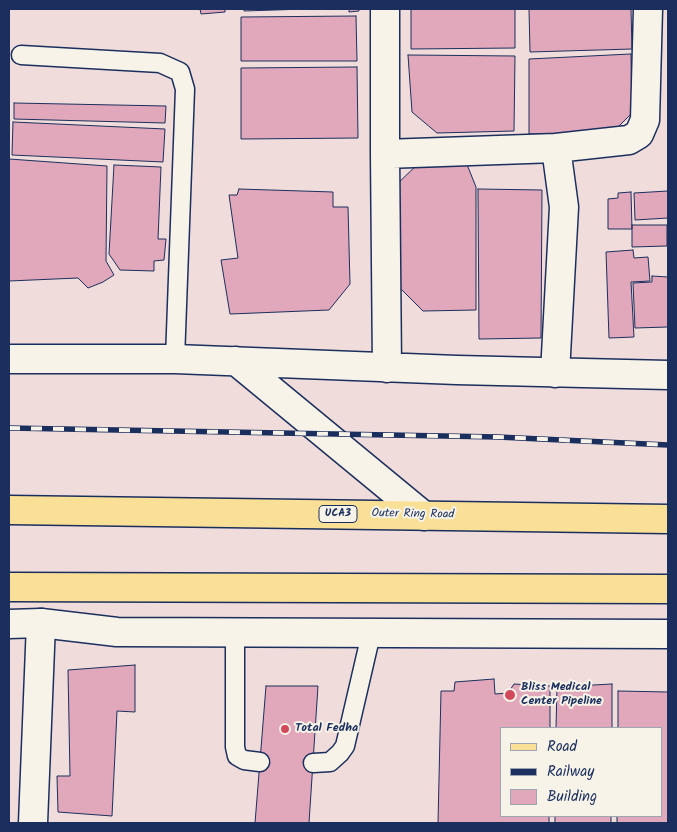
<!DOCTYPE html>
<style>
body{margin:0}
#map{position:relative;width:677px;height:832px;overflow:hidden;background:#f0dcda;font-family:Kalam,sans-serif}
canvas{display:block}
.frame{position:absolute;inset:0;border:10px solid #1b2f5e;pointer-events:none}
.legend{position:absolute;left:500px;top:727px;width:162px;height:90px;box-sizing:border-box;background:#f7f3e8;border:1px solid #9fa5b1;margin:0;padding:6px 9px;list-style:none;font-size:15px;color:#1b2f5e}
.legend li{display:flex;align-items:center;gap:10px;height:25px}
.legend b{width:25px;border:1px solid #9fa5b1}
</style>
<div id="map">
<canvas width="677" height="832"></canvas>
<div class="frame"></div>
<ul class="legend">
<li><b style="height:6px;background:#fadf96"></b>Road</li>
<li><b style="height:6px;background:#1b2f5e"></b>Railway</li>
<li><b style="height:14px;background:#e0a8ba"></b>Building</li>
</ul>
</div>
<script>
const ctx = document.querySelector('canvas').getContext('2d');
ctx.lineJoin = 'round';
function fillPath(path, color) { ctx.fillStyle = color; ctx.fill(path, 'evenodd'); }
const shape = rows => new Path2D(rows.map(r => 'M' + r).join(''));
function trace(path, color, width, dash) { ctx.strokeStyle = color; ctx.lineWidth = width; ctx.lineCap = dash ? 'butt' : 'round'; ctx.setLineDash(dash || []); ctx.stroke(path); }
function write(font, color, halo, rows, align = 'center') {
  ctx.font = font + ' Kalam,sans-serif'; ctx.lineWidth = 4; ctx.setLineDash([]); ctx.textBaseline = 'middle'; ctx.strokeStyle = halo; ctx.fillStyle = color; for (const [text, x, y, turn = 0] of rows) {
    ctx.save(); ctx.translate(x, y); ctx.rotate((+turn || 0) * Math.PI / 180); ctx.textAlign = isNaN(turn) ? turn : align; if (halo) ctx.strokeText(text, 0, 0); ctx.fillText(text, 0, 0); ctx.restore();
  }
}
const building = shape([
 [200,9,225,9,225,12,201,14,200,9],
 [244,9,305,9,244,11,244,9],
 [349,9,359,9,359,11,349,12,349,9],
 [411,9,515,9,515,48,411,49,411,9],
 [529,9,631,9,632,49,530,52,529,9],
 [356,16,357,61,241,61,241,17,356,16],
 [631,54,632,113,611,134,529,134,529,59,631,54],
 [408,55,515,56,514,131,437,133,412,112,408,55],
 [357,67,358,138,241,139,241,68,357,67],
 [14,103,166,106,165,123,14,119,14,103],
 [13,122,165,129,163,162,12,155,13,122],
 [9,159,107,166,106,261,114,275,103,282,88,288,78,278,9,281,9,159],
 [422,160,466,162,476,187,476,310,423,311,392,280,393,188,422,160],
 [114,165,161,167,158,239,166,239,164,260,154,261,154,271,120,270,109,254,114,165],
 [239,189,333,192,333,207,348,207,350,284,329,310,230,314,221,260,238,258,229,195,237,195,239,189],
 [478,189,542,190,541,338,479,339,478,189],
 [668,191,668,218,635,220,634,193,668,191],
 [631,192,632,229,608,229,608,199,618,198,618,193,631,192],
 [632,225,667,225,667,246,632,247,632,225],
 [633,250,634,258,648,257,650,281,631,282,634,337,609,338,606,252,633,250],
 [652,276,668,277,668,327,635,328,633,283,652,282,652,276],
 [135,665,135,712,117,711,112,816,58,812,57,776,70,776,68,670,135,665],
 [494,679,495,694,508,693,514,684,550,686,550,728,501,728,501,816,549,816,549,823,438,823,441,691,454,691,455,682,494,679],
 [612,684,612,728,556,728,557,687,612,684],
 [266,686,318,686,309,823,255,823,266,686],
 [618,691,668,692,668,823,617,823,617,816,661,816,661,728,618,728,618,691],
 [555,816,611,816,611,823,555,823,555,816]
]);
fillPath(building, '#e0a8ba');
trace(building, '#1b2f5e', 1);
const service = shape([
 [21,55,160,63,180,72,185,89,175,359],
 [235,632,235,747,237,756,244,760,260,762],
 [313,763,330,762,340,753,345,746,371,634]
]);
const minor = shape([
 [385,9,385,154,387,368],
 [556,148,629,140,639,134,645,120,648,9],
 [385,154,556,148,564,207,555,373],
 [9,359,175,359,457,370,668,375],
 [236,361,424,516],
 [33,823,41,623]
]);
const secondary = shape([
 [9,624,41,623,117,632,668,634]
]);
const primary = shape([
 [9,510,668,519],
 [9,587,668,589]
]);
trace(service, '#1b2f5e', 21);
trace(minor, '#1b2f5e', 31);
trace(secondary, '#1b2f5e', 31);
trace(primary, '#1b2f5e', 31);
trace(service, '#f7f3e8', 18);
trace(minor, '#f7f3e8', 28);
trace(secondary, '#f7f3e8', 28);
trace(primary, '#fadf96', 28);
const rail = shape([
 [9,428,498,437,668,445]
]);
trace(rail, '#1b2f5e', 5.5);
trace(rail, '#f7f3e8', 4, [11]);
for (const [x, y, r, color] of [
 [510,695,6,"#d1495b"],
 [285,729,5,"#d1495b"]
]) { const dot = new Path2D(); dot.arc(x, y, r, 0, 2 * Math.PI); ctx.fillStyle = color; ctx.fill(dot); trace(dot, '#f7f3e8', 2); }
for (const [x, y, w] of [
 [338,514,38]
]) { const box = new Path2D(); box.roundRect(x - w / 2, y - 8.5, w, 17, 4); ctx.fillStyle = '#f7f3e8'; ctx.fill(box); trace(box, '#1b2f5e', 1); }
write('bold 11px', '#1b2f5e', null, [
 ["UCA3",338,514]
]);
write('12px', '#1b2f5e', '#f7f3e8', [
 ["Outer Ring Road",413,515,1]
]);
write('bold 12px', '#1b2f5e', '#f7f3e8', [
 ["Bliss Medical",521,688],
 ["Center Pipeline",521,702],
 ["Total Fedha",295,729]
], 'left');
</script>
